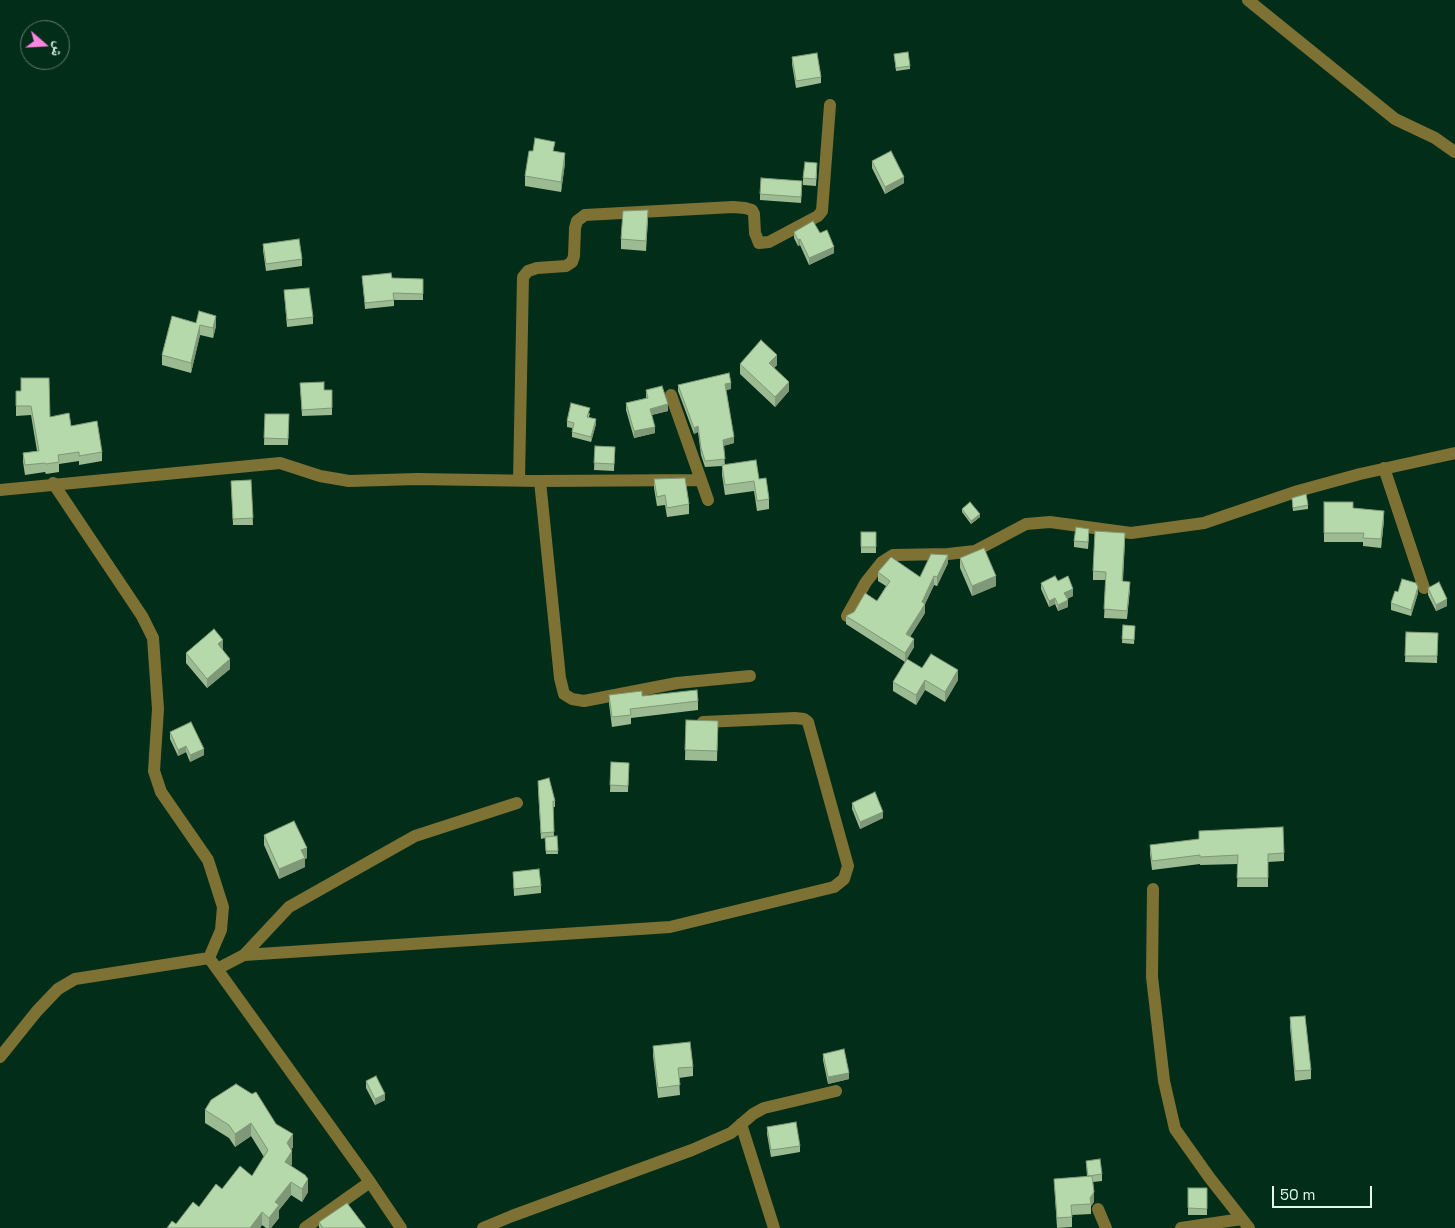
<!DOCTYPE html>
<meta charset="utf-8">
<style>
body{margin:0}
#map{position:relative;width:1455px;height:1228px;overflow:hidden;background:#022d19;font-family:"Space Grotesk","Noto Naskh Arabic",sans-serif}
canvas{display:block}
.north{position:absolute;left:20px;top:20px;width:50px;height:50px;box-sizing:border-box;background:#022d19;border:1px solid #5a7f6c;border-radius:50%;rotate:109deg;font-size:14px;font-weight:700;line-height:20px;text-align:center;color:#defae8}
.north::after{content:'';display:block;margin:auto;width:18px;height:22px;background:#ff85df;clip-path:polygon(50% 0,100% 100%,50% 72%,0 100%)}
.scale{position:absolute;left:1272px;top:1186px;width:100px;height:22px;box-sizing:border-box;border:2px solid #defae8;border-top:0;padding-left:6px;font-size:15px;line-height:18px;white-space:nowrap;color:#defae8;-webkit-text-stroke:4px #022d19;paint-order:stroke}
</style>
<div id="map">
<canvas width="1455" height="1228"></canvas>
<div class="north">ش</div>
<div class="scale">50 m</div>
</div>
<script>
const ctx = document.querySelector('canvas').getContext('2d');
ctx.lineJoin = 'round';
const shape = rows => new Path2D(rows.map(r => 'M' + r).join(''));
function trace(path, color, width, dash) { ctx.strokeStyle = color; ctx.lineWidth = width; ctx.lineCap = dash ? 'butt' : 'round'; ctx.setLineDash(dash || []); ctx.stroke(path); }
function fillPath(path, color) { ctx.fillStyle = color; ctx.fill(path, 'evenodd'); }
trace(shape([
 [1248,0,1395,119,1435,138,1455,152],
 [671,395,708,500],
 [1384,468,1424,588],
 [519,480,523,277,528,271,537,268,566,266,572,262,574,256,575,228,577,221,585,215,733,207,745,208,752,210,754,214,755,233,759,243,769,242,818,216,822,211,830,105],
 [540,481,560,678,564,694,572,699,584,701,677,683,750,676],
 [0,490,280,463,320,476,349,481,417,479,540,481,701,480],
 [847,616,866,582,882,562,893,555,948,554,975,551,1026,524,1050,522,1131,533,1204,523,1298,491,1360,474,1455,453],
 [1153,889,1152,977,1164,1081,1175,1129,1209,1177,1249,1228],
 [244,955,670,927,834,887,844,879,848,866,808,722,804,719,795,718,703,722],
 [212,962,370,1182,401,1228],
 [217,969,244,955,289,907,415,836,517,803],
 [0,1057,37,1011,58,989,75,979,209,958,221,930,223,907,208,860,161,792,154,771,158,709,153,638,142,616,53,483],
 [741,1124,774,1228],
 [1098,1209,1106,1228],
 [305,1228,370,1182],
 [483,1228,512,1216,692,1150,731,1133,753,1114,764,1108,836,1091],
 [1181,1228,1242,1219]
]), '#7e7134', 12);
fillPath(shape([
 [894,54,910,66,910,69,896,71],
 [792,57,821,77,821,83,796,88,792,64],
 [533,151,555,151,565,163,561,192,525,186,525,176],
 [872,161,904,183,885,194,872,168],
 [817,169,816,186,803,185,803,178],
 [802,188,801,203,760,200,760,194],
 [648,220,646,251,621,249,621,239],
 [794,232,820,233,834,253,809,265,800,245,798,246,794,238],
 [263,244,302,259,302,266,266,271,263,250],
 [362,276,392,278,423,279,423,300,394,300,394,306,365,309],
 [284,290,313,317,313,324,287,327],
 [196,323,216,326,213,338,200,335,191,373,162,365,162,355],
 [740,364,777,365,774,368,789,391,775,407,740,374],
 [300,383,324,390,332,390,332,415,302,416],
 [678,385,731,389,726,390,734,443,723,446,725,465,759,479,769,499,769,509,757,511,754,491,725,495,722,475,722,466,705,467,701,455,698,432,694,434,678,391],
 [646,390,668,411,652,415,655,433,634,438,626,410,626,403,646,398],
 [16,391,50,417,71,426,102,452,102,461,79,465,79,461,59,464,59,472,46,474,45,472,25,475,23,462,23,453,37,451,31,415,16,416],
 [590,413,589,417,596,424,591,442,572,437,572,428,567,427,567,421],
 [265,414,289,414,288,445,264,445],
 [595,446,615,447,614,471,594,470],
 [654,479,689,504,689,514,667,517,665,505,657,506,654,488],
 [251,480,253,525,233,525,231,481],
 [1292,498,1308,505,1308,509,1293,511],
 [1324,502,1353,508,1384,520,1381,548,1363,546,1363,542,1324,542],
 [962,509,980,517,971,524,962,512],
 [861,532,876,532,876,553,861,553],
 [1089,535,1088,549,1074,547,1074,541],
 [1125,541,1123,581,1130,590,1127,619,1104,618,1106,580,1093,580,1093,571],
 [960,558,996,586,972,596,960,568],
 [948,563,937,586,934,585,925,604,925,613,910,637,914,647,905,662,846,624,846,616,877,601,886,586,878,581,878,572,920,577],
 [1041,583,1073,596,1067,599,1068,607,1058,611,1055,604,1049,607,1041,589],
 [1428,588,1447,606,1436,611,1428,595],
 [1398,592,1418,593,1411,616,1391,610,1391,603],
 [1123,625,1135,626,1134,644,1122,643],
 [1406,632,1438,633,1437,663,1405,662],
 [223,650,230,669,207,688,186,663,186,653],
 [922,668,958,680,945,702,925,690,916,705,893,691,893,682],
 [609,695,642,696,698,701,698,710,631,718,631,724,612,727,609,704],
 [686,720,718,721,717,761,685,760],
 [170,732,204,755,190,762,186,752,178,756,170,739],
 [611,762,629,763,628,792,610,792],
 [538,787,555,801,555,807,553,807,554,837,557,836,558,854,546,854,545,838,541,839],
 [852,803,883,818,860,829,852,809],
 [264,835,307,858,305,859,305,867,279,879,264,845],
 [1150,845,1284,853,1284,861,1268,862,1268,887,1237,887,1238,864,1200,865,1200,864,1152,870,1150,854],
 [513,872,541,886,541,893,514,896],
 [1290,1017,1311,1070,1311,1079,1295,1081,1290,1027],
 [653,1046,693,1067,693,1076,679,1078,680,1095,658,1098,653,1056],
 [823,1054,849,1079,828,1084,823,1060],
 [366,1081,385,1100,375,1105,366,1088],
 [205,1110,276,1124,293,1147,291,1150,292,1164,291,1166,308,1192,302,1202,291,1195,279,1210,279,1218,271,1228,266,1228,262,1225,260,1228,167,1228,176,1224,199,1207,222,1189,252,1176,264,1157,251,1136,235,1147,229,1138,205,1123],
 [767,1127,800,1146,800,1152,771,1157,767,1134],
 [1086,1161,1102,1174,1102,1181,1093,1182,1094,1202,1091,1206,1091,1214,1072,1215,1072,1227,1057,1228,1054,1179,1087,1177],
 [1188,1188,1207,1188,1207,1215,1188,1215],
 [319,1222,366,1228,319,1228]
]), '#9cbb92');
fillPath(shape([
 [565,153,565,163,561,192,561,182],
 [904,177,904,183,885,194,885,187],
 [800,239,800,245,798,246,798,240],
 [834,247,834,253,809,265,809,258],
 [216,316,216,326,213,338,213,328],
 [200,325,200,335,191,373,191,363],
 [777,355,777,365,769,373,769,363],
 [789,382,789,391,775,407,775,397],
 [731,383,731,389,725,390,725,384],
 [668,404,668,411,650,415,650,409],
 [596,419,596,424,591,442,591,437],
 [698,426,698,432,694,434,694,428],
 [655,427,655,433,634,438,634,431],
 [734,437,734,443,723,446,723,440],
 [1384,511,1384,520,1381,548,1381,539],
 [980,514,980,517,971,524,971,521],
 [948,555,948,563,937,586,937,577],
 [934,576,934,585,925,604,925,613,906,643,906,634],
 [996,576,996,586,972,596,972,586],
 [1418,587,1418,593,1411,616,1411,610],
 [1073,589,1073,596,1064,600,1064,593],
 [1055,598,1055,604,1049,607,1049,601],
 [1447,599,1447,606,1436,611,1436,605],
 [1068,600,1068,607,1058,611,1058,605],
 [914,639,914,647,905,662,905,653],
 [223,640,223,650,218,654,218,644],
 [230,659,230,669,207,688,207,679],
 [958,670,958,680,945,702,945,692],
 [925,680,925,690,916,705,916,695],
 [186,746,186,752,178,756,178,750],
 [204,749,204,755,190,762,190,755],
 [883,812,883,818,860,829,860,822],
 [307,848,307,858,305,859,305,867,279,879,279,869,301,850],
 [849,1073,849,1079,828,1084,828,1077],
 [385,1094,385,1100,375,1105,375,1099],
 [251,1123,251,1136,235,1147,235,1134],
 [293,1134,293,1147,287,1156,287,1143],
 [292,1151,292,1164,285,1175,285,1162],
 [308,1179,308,1192,302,1202,302,1189],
 [291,1182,291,1195,279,1210,279,1218,271,1228,269,1228,269,1218,275,1202],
 [1094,1192,1094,1202,1091,1206,1090,1198],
 [262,1212,262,1225,260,1228,250,1228]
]), '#7f9877');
const building = shape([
 [908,52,910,66,896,68,894,54,908,52],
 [817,53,821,77,796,81,792,57,817,53],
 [535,138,555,142,553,151,565,153,561,182,525,176,529,151,533,151,535,138],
 [891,151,904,177,885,187,872,161,891,151],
 [805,162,817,163,816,179,803,178,805,162],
 [761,178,802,181,801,197,760,194,761,178],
 [648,210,646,241,621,239,623,211,648,210],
 [813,221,820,233,827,230,834,247,809,258,800,239,798,240,794,232,813,221],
 [299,239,302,259,266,264,263,244,299,239],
 [391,273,392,278,423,279,423,294,393,293,394,300,365,303,362,276,391,273],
 [309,288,313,317,287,320,284,290,309,288],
 [199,311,216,316,213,328,200,325,191,363,162,355,172,316,196,323,199,311],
 [761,340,777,355,769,363,789,382,775,397,740,364,761,340],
 [729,373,731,383,725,384,734,437,723,440,725,459,705,461,701,448,698,426,694,428,678,385,729,373],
 [21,378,49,378,50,417,69,413,71,426,97,421,102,452,79,456,79,452,58,455,59,462,46,464,45,463,25,465,23,453,39,451,31,406,16,406,16,391,21,391,21,378],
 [324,382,324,390,332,390,332,408,302,410,300,383,324,382],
 [662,386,668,404,650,409,655,427,634,431,626,403,648,398,646,390,662,386],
 [571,403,590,408,587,417,596,419,591,437,572,432,574,423,567,421,571,403],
 [265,414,289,414,288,439,264,438,265,414],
 [595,446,615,447,614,464,594,463,595,446],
 [756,460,759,479,766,478,769,499,757,501,754,481,725,485,722,465,756,460],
 [685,478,689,504,667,508,665,495,657,497,654,479,685,478],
 [251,480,253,518,233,519,231,481,251,480],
 [1306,494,1308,505,1293,508,1292,498,1306,494],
 [970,502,980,514,971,521,962,509,970,502],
 [1324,502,1353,502,1353,508,1384,511,1381,539,1363,538,1364,533,1324,533,1324,502],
 [1076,527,1089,529,1088,542,1074,541,1076,527],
 [1095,531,1125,533,1122,581,1130,582,1127,611,1104,609,1106,572,1093,571,1095,531],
 [861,532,876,532,876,547,861,547,861,532],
 [984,548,996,576,972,586,960,558,984,548],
 [931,554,948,555,937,577,934,576,922,602,925,604,906,634,914,639,905,653,846,616,854,612,865,593,877,601,890,581,878,572,891,557,920,577,931,554],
 [1055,576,1058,581,1068,576,1073,589,1064,593,1068,600,1058,605,1055,598,1049,601,1041,583,1055,576],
 [1402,579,1416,583,1418,587,1411,610,1391,603,1395,591,1398,592,1402,579],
 [1439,582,1447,599,1436,605,1428,588,1439,582],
 [1123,625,1135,626,1134,640,1122,639,1123,625],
 [214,629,223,640,218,644,230,659,207,679,186,653,214,629],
 [1406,632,1438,633,1437,656,1405,656,1406,632],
 [931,654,958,670,945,692,925,680,916,695,893,682,907,659,922,668,931,654],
 [697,690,698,701,630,709,631,715,612,717,609,695,642,691,642,696,697,690],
 [686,720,718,721,717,751,685,750,686,720],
 [191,722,204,749,190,755,186,746,178,750,170,732,191,722],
 [611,762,629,763,628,786,610,785,611,762],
 [549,778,555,801,553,801,554,832,541,833,538,781,549,778],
 [875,792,883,812,860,822,852,803,875,792],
 [294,821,307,848,301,850,305,858,279,869,264,835,294,821],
 [1283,827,1284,853,1268,854,1268,878,1237,878,1238,855,1200,857,1200,855,1152,861,1150,845,1199,839,1199,831,1283,827],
 [557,836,558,851,546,851,545,837,557,836],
 [539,869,541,886,514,889,513,872,539,869],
 [1305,1016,1311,1070,1295,1071,1290,1017,1305,1016],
 [690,1042,693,1067,678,1068,680,1085,658,1088,653,1046,690,1042],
 [844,1049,849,1073,828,1077,823,1054,844,1049],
 [376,1076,385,1094,375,1099,366,1081,376,1076],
 [236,1084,252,1094,256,1092,276,1124,293,1134,287,1143,292,1151,285,1162,305,1175,308,1179,302,1189,291,1182,275,1202,279,1205,269,1218,262,1212,250,1228,167,1228,172,1221,176,1224,193,1202,199,1207,216,1184,222,1189,240,1166,252,1176,268,1150,251,1123,235,1134,229,1125,205,1110,211,1100,236,1084],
 [796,1122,800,1146,771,1150,767,1127,796,1122],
 [1100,1159,1102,1174,1088,1176,1086,1161,1100,1159],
 [1092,1176,1094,1192,1090,1198,1091,1204,1071,1205,1072,1217,1057,1218,1054,1179,1092,1176],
 [1188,1188,1207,1188,1207,1209,1188,1208,1188,1188],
 [347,1203,366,1228,323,1228,319,1222,347,1203]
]);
fillPath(building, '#b5d9aa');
trace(building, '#7f9877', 1);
</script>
